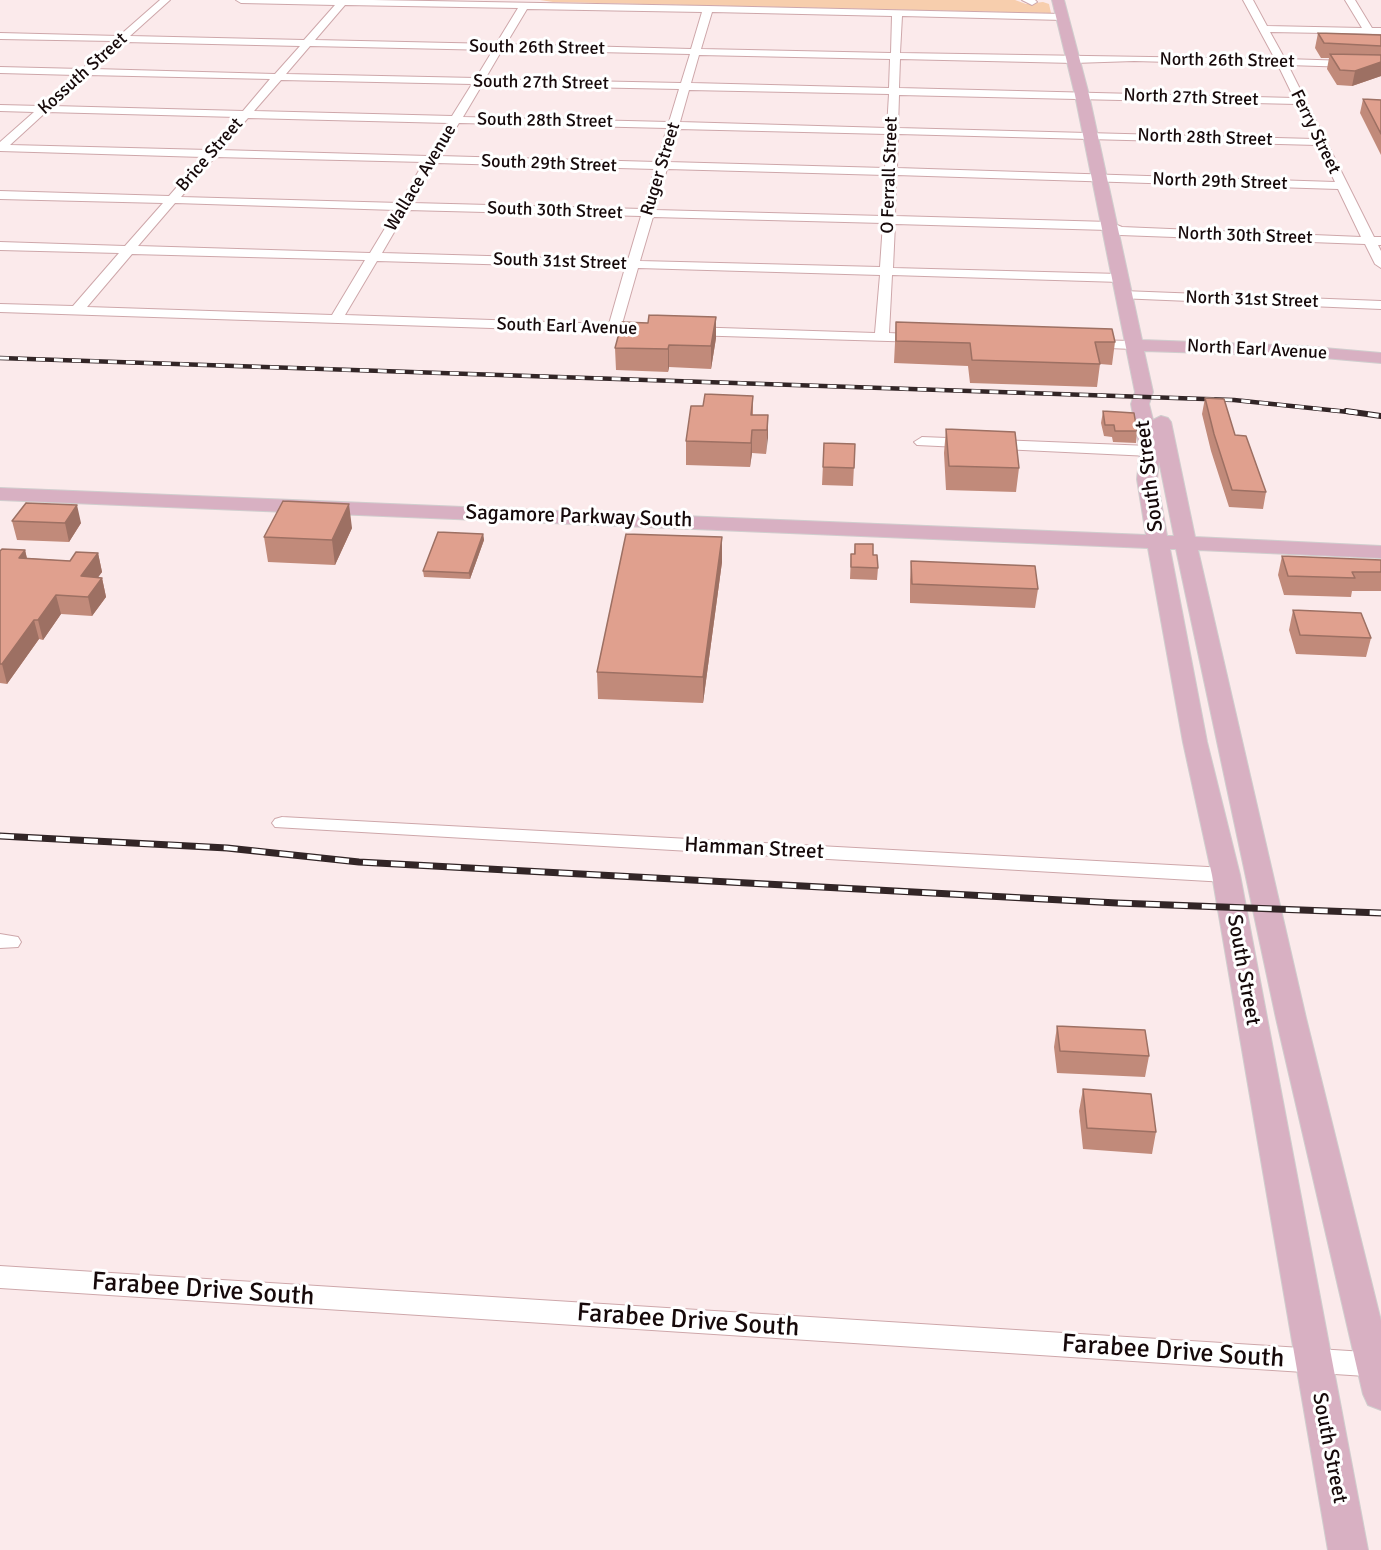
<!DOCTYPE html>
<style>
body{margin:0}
canvas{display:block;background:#fbeaeb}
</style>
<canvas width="1381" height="1550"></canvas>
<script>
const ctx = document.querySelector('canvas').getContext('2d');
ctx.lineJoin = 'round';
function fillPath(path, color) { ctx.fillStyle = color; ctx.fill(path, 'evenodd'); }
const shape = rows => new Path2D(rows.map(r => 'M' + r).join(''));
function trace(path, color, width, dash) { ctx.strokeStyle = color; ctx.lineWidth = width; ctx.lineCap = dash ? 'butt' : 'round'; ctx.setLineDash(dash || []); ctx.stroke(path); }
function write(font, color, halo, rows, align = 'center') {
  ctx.font = font + ' Signika,sans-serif'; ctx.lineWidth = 6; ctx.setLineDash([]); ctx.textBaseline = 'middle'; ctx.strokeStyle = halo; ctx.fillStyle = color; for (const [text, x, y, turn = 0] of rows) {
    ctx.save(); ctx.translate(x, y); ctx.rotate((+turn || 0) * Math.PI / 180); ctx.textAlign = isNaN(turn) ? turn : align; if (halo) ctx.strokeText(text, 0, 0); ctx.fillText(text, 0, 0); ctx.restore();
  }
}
fillPath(shape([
 [540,0,1015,0,1026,4,1043,2,1049,4,1051,13,553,2]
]), '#f7cead');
const minor = shape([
 [160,0,170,0,130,36,304,40,335,5,241,3,236,0,373,0,708,6,1063,14,1068,17,1063,20,902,16,900,53,1275,59,1243,0,1253,0,1267,26,1362,28,1345,0,1355,0,1372,28,1381,28,1381,34,1270,32,1285,59,1381,62,1381,68,1288,65,1374,237,1381,237,1381,245,1378,245,1381,251,1381,268,1375,264,1365,244,1120,235,1108,230,895,224,893,268,1120,274,1126,278,1120,282,892,275,889,333,926,335,928,338,921,342,689,335,682,331,689,327,875,333,880,275,638,268,622,324,650,326,652,329,645,333,0,312,0,304,73,306,119,253,0,250,0,242,125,246,163,203,0,199,0,191,169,196,203,157,0,151,0,142,34,112,0,111,0,105,41,106,76,75,0,73,0,67,82,69,113,41,0,39,0,33,119,36,160,0],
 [345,5,518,8,496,44,315,40,345,5],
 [527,9,702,12,691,49,506,44,527,9],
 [712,12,892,16,891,53,701,49,712,12],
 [124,42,300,46,275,74,94,69,124,42],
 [310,46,493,50,476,78,286,74,310,46],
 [502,50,690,54,681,83,485,79,502,50],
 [699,55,890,59,889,88,691,83,699,55],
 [900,59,1074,63,1134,61,1278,65,1294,98,899,88,900,59],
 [87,75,270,79,243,111,53,106,87,75],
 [281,80,472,84,452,116,254,111,281,80],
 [482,85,679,89,669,122,463,117,482,85],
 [689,90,889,94,887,128,680,122,689,90],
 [899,95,1297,104,1314,139,898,128,899,95],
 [46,112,237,117,209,150,10,145,46,112],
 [248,118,449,123,428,156,220,150,248,118],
 [459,123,667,128,657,162,439,156,459,123],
 [678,129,887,134,885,168,668,162,678,129],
 [898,134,1317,145,1335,182,897,168,898,134],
 [215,157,424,162,400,203,181,197,215,157],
 [435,163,655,169,643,209,412,203,435,163],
 [667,169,885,175,883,216,655,210,667,169],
 [896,175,1338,189,1361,237,1122,227,1110,222,895,216,896,175],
 [175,203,396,210,370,253,138,246,175,203],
 [407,210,641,216,628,260,382,253,407,210],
 [653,217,883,223,880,267,640,261,653,217],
 [132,254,365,260,332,315,87,307,132,254],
 [377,261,625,268,609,324,345,315,377,261],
 [1022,0,1035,0,1037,2,1032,5,1022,0],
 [1123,291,1381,301,1381,309,1118,298,1116,295,1123,291],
 [1088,340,1133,341,1140,345,1133,349,1083,347,1081,344,1083,341,1088,340],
 [922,437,1150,446,1158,451,1150,456,917,445,914,442,922,437],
 [282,817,1226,868,1233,870,1236,875,1233,880,1226,882,275,827,272,823,275,819,282,817],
 [0,934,18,937,21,942,18,947,0,948,0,934],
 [0,1266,1381,1353,1381,1377,0,1288,0,1266]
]);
const major = shape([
 [1052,0,1064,0,1089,95,1142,340,1301,346,1381,353,1381,363,1301,356,1144,351,1153,392,1149,404,1153,420,1161,416,1168,418,1171,422,1195,537,1381,546,1381,558,1198,550,1306,1018,1381,1321,1381,1410,1368,1405,1363,1394,1276,1018,1176,549,1170,549,1207,742,1240,875,1368,1550,1328,1550,1212,875,1183,742,1148,548,0,500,0,488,1146,535,1137,479,1140,451,1131,404,1135,392,1075,95,1052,0],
 [1159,461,1174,536,1167,536,1157,479,1159,461]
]);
trace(minor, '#cea7aa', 2);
trace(major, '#d0cece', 2);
fillPath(minor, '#fff');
fillPath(major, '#d8b0c2');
const railFar2 = shape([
 [0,358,1234,400,1358,413]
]);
const railFar1 = shape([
 [1346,411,1381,416]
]);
const rail = shape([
 [0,836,227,848,359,862,1117,903,1381,913]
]);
trace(railFar2, '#322526', 4.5);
trace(railFar1, '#322526', 6);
trace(rail, '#322526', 7);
trace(railFar2, '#fff', 3, [9]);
trace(railFar1, '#fff', 4, [11]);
trace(rail, '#fff', 4.5, [14]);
fillPath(shape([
 [1318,33,1381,35,1381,76,1352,86,1337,85,1327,69,1329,58,1321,58,1315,48],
 [1363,99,1381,100,1381,155,1360,113],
 [716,317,716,338,711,369,669,367,668,372,616,370,615,348,648,323],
 [896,322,1115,342,1112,365,1100,364,1097,387,970,383,968,366,894,363],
 [753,396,753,415,768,415,766,454,752,453,750,467,686,465,686,441,703,406],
 [1205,398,1235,435,1266,492,1263,509,1229,507,1211,451,1202,414],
 [1103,411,1137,431,1136,443,1113,442,1112,437,1104,436,1101,423],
 [946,429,1019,468,1016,492,946,490,944,453],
 [824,443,855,444,853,486,822,485],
 [12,521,81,523,69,542,17,540],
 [352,528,335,565,268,562,264,537],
 [483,534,484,540,470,579,424,577,423,571],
 [722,537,722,562,703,703,598,699,597,672],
 [855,544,873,555,878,568,877,580,850,579,851,554,854,554],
 [25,550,27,558,70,561,98,553,102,572,98,577,102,578,106,597,92,616,61,614,43,640,39,639,7,684,0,683,0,551],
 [1282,556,1381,560,1381,591,1352,591,1351,597,1284,595,1278,575],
 [911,561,1038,589,1035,608,910,603,910,580],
 [1293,610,1371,638,1366,657,1296,654,1289,630],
 [1057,1026,1149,1056,1145,1077,1057,1073,1054,1047],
 [1083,1089,1156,1132,1152,1154,1083,1149,1079,1111]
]), '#c18a7a');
fillPath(shape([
 [1381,62,1381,76,1352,86,1355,71],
 [716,317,716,338,711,369,711,346],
 [669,345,669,367,668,372,668,349],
 [768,415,768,438,766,454,767,430],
 [752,430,752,453,750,467,751,443],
 [349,504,352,528,335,565,332,540],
 [77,505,81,523,69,542,65,523],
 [483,534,484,540,470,579,469,573],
 [722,537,722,562,703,703,703,677],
 [25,550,29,569,19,558],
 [98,553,102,572,85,595,81,576],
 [102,578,106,597,92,616,88,597],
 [56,595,61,614,43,640,38,620],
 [34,620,39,639,7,684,2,664]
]), '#9d7063');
const building = shape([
 [1318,33,1381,35,1381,46,1324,43,1318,33],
 [1330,54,1381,55,1381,62,1355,71,1340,70,1330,54],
 [1363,99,1381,100,1381,134,1363,99],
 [649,315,716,317,711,346,669,345,668,349,615,348,622,322,648,323,649,315],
 [896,322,1112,329,1115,342,1095,342,1100,364,972,360,970,343,896,341,896,322],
 [705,394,753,396,751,415,768,415,767,430,752,430,751,443,686,441,691,406,703,406,705,394],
 [1205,398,1224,399,1235,435,1246,436,1266,492,1232,490,1214,434,1205,398],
 [1103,411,1134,413,1137,431,1115,431,1114,425,1105,425,1103,411],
 [946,429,1015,432,1019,468,949,466,946,429],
 [824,443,855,444,854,468,823,467,824,443],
 [283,501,349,504,332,540,264,537,283,501],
 [26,503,77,505,65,523,12,521,26,503],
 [438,532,483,534,469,573,423,571,438,532],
 [626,534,722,537,703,677,597,672,626,534],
 [855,544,873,544,873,555,877,555,878,568,851,567,851,554,855,554,855,544],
 [2,549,25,550,19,558,70,561,76,552,98,553,81,576,102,578,88,597,56,595,38,620,34,620,2,664,0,664,0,551,2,549],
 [1282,556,1381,560,1381,572,1352,572,1355,578,1288,576,1282,556],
 [911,561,1035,566,1038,589,912,584,911,561],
 [1293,610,1361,613,1371,638,1300,635,1293,610],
 [1057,1026,1145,1030,1149,1056,1060,1051,1057,1026],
 [1083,1089,1151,1094,1156,1132,1087,1128,1083,1089]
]);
fillPath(building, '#e0a08e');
trace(building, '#9d7063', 1.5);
write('18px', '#16090a', '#fff', [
 ["South 26th Street",537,48,1],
 ["North 26th Street",1227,61,1],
 ["Kossuth Street",83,74,-42],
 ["South 27th Street",541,83,1],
 ["North 27th Street",1191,98,2],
 ["South 28th Street",545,121,1],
 ["Ferry Street",1315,132,64],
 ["North 28th Street",1205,138,2],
 ["Brice Street",210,155,-49],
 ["South 29th Street",549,164,2],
 ["Ruger Street",661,169,-73],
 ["O Ferrall Street",890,175,-88],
 ["Wallace Avenue",421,178,-59],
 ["North 29th Street",1220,182,2],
 ["South 30th Street",555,211,2],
 ["North 30th Street",1245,236,2],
 ["South 31st Street",560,262,2],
 ["North 31st Street",1252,300,2],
 ["South Earl Avenue",567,327,2],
 ["North Earl Avenue",1257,350,3]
]);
write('21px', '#16090a', '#fff', [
 ["South Street",1150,476,-97],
 ["Sagamore Parkway South",579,517,2],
 ["Hamman Street",754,849,3],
 ["South Street",1243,970,80],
 ["South Street",1329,1448,79]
]);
write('26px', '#16090a', '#fff', [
 ["Farabee Drive South",203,1290,4],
 ["Farabee Drive South",688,1321,4],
 ["Farabee Drive South",1173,1352,4]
]);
</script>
